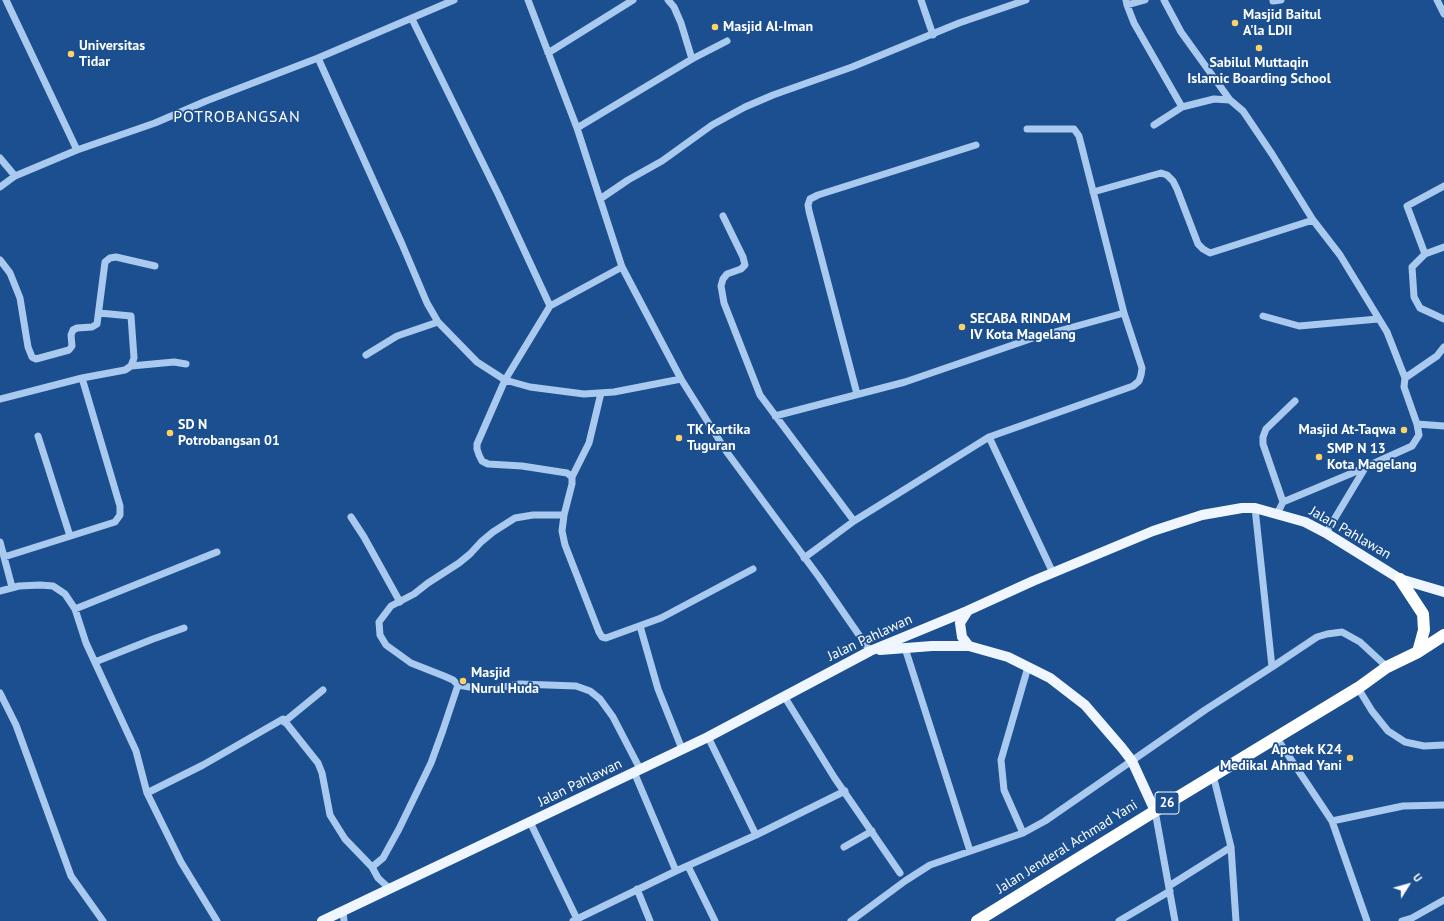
<!DOCTYPE html>
<style>
body{margin:0}
#map{position:relative;width:1444px;height:921px;overflow:hidden;background:#1b4f8f;font-family:"PT Sans",sans-serif}
canvas{display:block}
.north{position:absolute;left:1388px;top:865px;width:40px;height:40px;-webkit-text-stroke:3px #1b4f8f;paint-order:stroke;rotate:53deg;font-size:11px;font-weight:700;line-height:16px;text-align:center;color:#fff}
.north::after{content:'';display:block;margin:auto;width:14px;height:18px;background:#fff;clip-path:polygon(50% 0,100% 100%,50% 72%,0 100%)}
</style>
<div id="map">
<canvas width="1444" height="921"></canvas>
<div class="north">U</div>
</div>
<script>
const ctx = document.querySelector('canvas').getContext('2d');
ctx.lineJoin = 'round';
const shape = rows => new Path2D(rows.map(r => 'M' + r).join(''));
function trace(path, color, width, dash) { ctx.strokeStyle = color; ctx.lineWidth = width; ctx.lineCap = dash ? 'butt' : 'round'; ctx.setLineDash(dash || []); ctx.stroke(path); }
function write(font, color, halo, rows, align = 'center') {
  ctx.font = font + ' "PT Sans",sans-serif'; ctx.lineWidth = 3.5; ctx.setLineDash([]); ctx.textBaseline = 'middle'; ctx.strokeStyle = halo; ctx.fillStyle = color; for (const [text, x, y, turn = 0] of rows) {
    ctx.save(); ctx.translate(x, y); ctx.rotate((+turn || 0) * Math.PI / 180); ctx.textAlign = isNaN(turn) ? turn : align; if (halo) ctx.strokeText(text, 0, 0); ctx.fillText(text, 0, 0); ctx.restore();
  }
}
trace(shape([
 [6,0,77,150],
 [528,0,577,128,622,267,681,379,726,451,819,577,870,651],
 [668,0,674,7,681,23,692,59],
 [921,0,933,35],
 [1126,0,1127,5,1145,0],
 [1164,0,1181,32,1230,100],
 [1273,0,1273,1,1281,0],
 [1437,0,1444,14],
 [1127,5,1134,23,1182,107],
 [412,19,499,196,550,306],
 [548,53,633,0],
 [318,58,402,244,427,303,438,322,477,362,505,380,530,387,584,394,614,392,681,379],
 [1154,125,1182,107,1214,99,1230,100,1243,111,1272,154,1313,220,1340,255,1387,332,1405,378,1404,387,1417,424,1419,435,1412,446,1350,474,1283,502,1277,514],
 [577,128,692,59,727,41],
 [0,158,15,176],
 [0,187,15,176,77,150,155,123,206,101,318,58,454,0],
 [1093,192,1161,173,1167,175,1173,181,1177,189,1198,244,1203,249,1210,253,1313,220],
 [600,199,628,180,662,161,712,125,745,107,773,95,852,67,959,23,1026,0],
 [723,216,743,257,745,265,741,269,727,274,723,279,721,286,724,303,760,395,854,521,804,558],
 [1444,247,1425,254,1412,267,1414,297,1420,308,1444,319],
 [1425,254,1407,206,1444,186],
 [0,260,10,273,20,298,28,347,32,357,36,359,69,350,72,346,71,335,73,330,77,328,92,327,97,324,105,262,110,258,116,257,155,266],
 [622,267,550,306,505,380,477,444,477,449,479,455,482,461,488,464,522,466,567,473,572,477,572,484,564,515,533,515,515,518,493,532,481,542,470,554,459,563,428,583,414,594,391,606,379,622,380,635,386,645,411,663,444,676,453,680,458,685,487,690,520,684,576,686,590,691,600,699,613,717,640,769],
 [1263,316,1299,326,1378,319],
 [366,355,397,336,438,322],
 [131,366,174,362,186,364],
 [1405,378,1437,356,1444,347],
 [857,394,809,211,808,205,810,199,818,195,976,145],
 [0,399,82,378,125,370,131,366,134,358,131,316,99,313],
 [775,416,905,382,1033,338,1124,313],
 [1417,424,1444,426],
 [38,436,70,536],
 [989,437,1053,573],
 [572,477,589,443,601,393],
 [1283,502,1263,444,1263,437,1266,429,1295,401],
 [564,515,562,531,565,545,599,632,602,637,606,638,661,618,753,569],
 [351,517,364,537,400,602],
 [854,521,989,437,1133,386,1139,381,1141,375,1142,368,1124,313,1079,136,1074,129,1027,129],
 [1326,533,1365,468],
 [0,542,12,587],
 [4,557,115,522,120,515,120,506,82,378],
 [0,591,19,586,40,585,53,586,65,594,75,609,86,643,136,751,147,793,181,862,217,921],
 [75,609,217,552],
 [640,626,658,689,682,749],
 [905,648,970,851],
 [95,662,153,639,184,628],
 [1272,667,1317,637,1327,634,1342,632,1360,642,1387,667],
 [1358,688,1372,711,1388,731,1405,742,1424,746,1444,745],
 [0,693,16,725,71,876,103,921],
 [784,696,834,777,900,873],
 [284,722,323,690],
 [708,737,756,835],
 [1276,737,1332,821,1367,921],
 [634,772,676,871],
 [1213,775,1231,847,1236,921],
 [147,793,203,765,283,719,318,763,322,773,330,815,345,839,372,867,378,878,390,889],
 [1155,811,1175,921],
 [1332,821,1403,806,1444,805],
 [530,822,578,921],
 [1023,833,1004,790,1001,760,1028,667],
 [844,847,872,831],
 [688,866,715,921],
 [372,867,383,858,399,829,431,763,443,730,458,685],
 [1169,886,1231,847],
 [637,889,650,921],
 [343,911,344,921],
 [573,921,676,871,756,835,845,791],
 [851,921,905,881,930,865,1023,833,1045,821,1205,710,1272,667,1255,508],
 [1119,921,1170,891],
 [1402,921,1412,918,1444,900]
]), '#a9c9ee', 7);
trace(shape([
 [967,612,960,623,962,637,969,646],
 [880,650,932,646,969,646,1008,657,1050,678,1085,705,1122,748,1132,761,1155,811],
 [322,921,708,737,870,651,967,611,1033,581,1153,531,1202,515,1242,508,1255,508,1305,522,1326,533,1400,579,1444,592]
]), '#f0f6ff', 10);
trace(shape([
 [1400,579,1423,614,1424,630,1418,652],
 [977,921,1155,811,1358,688,1387,667,1418,652,1444,635]
]), '#fff', 12);
for (const [x, y, r, color] of [
 [1235,23,4,"#ffd166"],
 [715,27,4,"#ffd166"],
 [1259,48,4,"#ffd166"],
 [71,54,4,"#ffd166"],
 [962,327,4,"#ffd166"],
 [1404,430,4,"#ffd166"],
 [170,433,4,"#ffd166"],
 [679,438,4,"#ffd166"],
 [1319,457,4,"#ffd166"],
 [463,681,4,"#ffd166"],
 [1350,758,4,"#ffd166"]
]) { const dot = new Path2D(); dot.arc(x, y, r, 0, 2 * Math.PI); ctx.fillStyle = color; ctx.fill(dot); trace(dot, '#1b4f8f', 1.5); }
for (const [x, y, w] of [
 [1167,803,24]
]) { const box = new Path2D(); box.roundRect(x - w / 2, y - 11, w, 22, 3); ctx.fillStyle = '#1b4f8f'; ctx.fill(box); trace(box, '#fff', 1); }
write('bold 13px', '#fff', null, [
 ["26",1167,803]
]);
write('bold 14px', '#fff', '#1b4f8f', [
 ["Masjid Baitul",1243,15],
 ["A'la LDII",1243,31],
 ["Masjid Al-Iman",723,27],
 ["Universitas",79,46],
 ["Tidar",79,62],
 ["Sabilul Muttaqin",1259,63,"center"],
 ["Islamic Boarding School",1259,79,"center"],
 ["SECABA RINDAM",970,319],
 ["IV Kota Magelang",970,335],
 ["SD N",178,425],
 ["Potrobangsan 01",178,441],
 ["TK Kartika",687,430],
 ["Tuguran",687,446],
 ["Masjid At-Taqwa",1396,430,"right"],
 ["SMP N 13",1327,449],
 ["Kota Magelang",1327,465],
 ["Masjid",471,673],
 ["Nurul Huda",471,689],
 ["Apotek K24",1342,750,"right"],
 ["Medikal Ahmad Yani",1342,766,"right"]
], 'left');
write('14px', '#fff', '#1b4f8f', [
 ["Jalan Pahlawan",1350,533,30],
 ["Jalan Pahlawan",870,638,-25],
 ["Jalan Pahlawan",580,783,-26],
 ["Jalan Jenderal Achmad Yani",1067,847,-32]
]);
ctx.letterSpacing = '1px';
write('16px', '#fff', '#1b4f8f', [
 ["POTROBANGSAN",237,117]
]);
ctx.letterSpacing = '0px';
</script>
